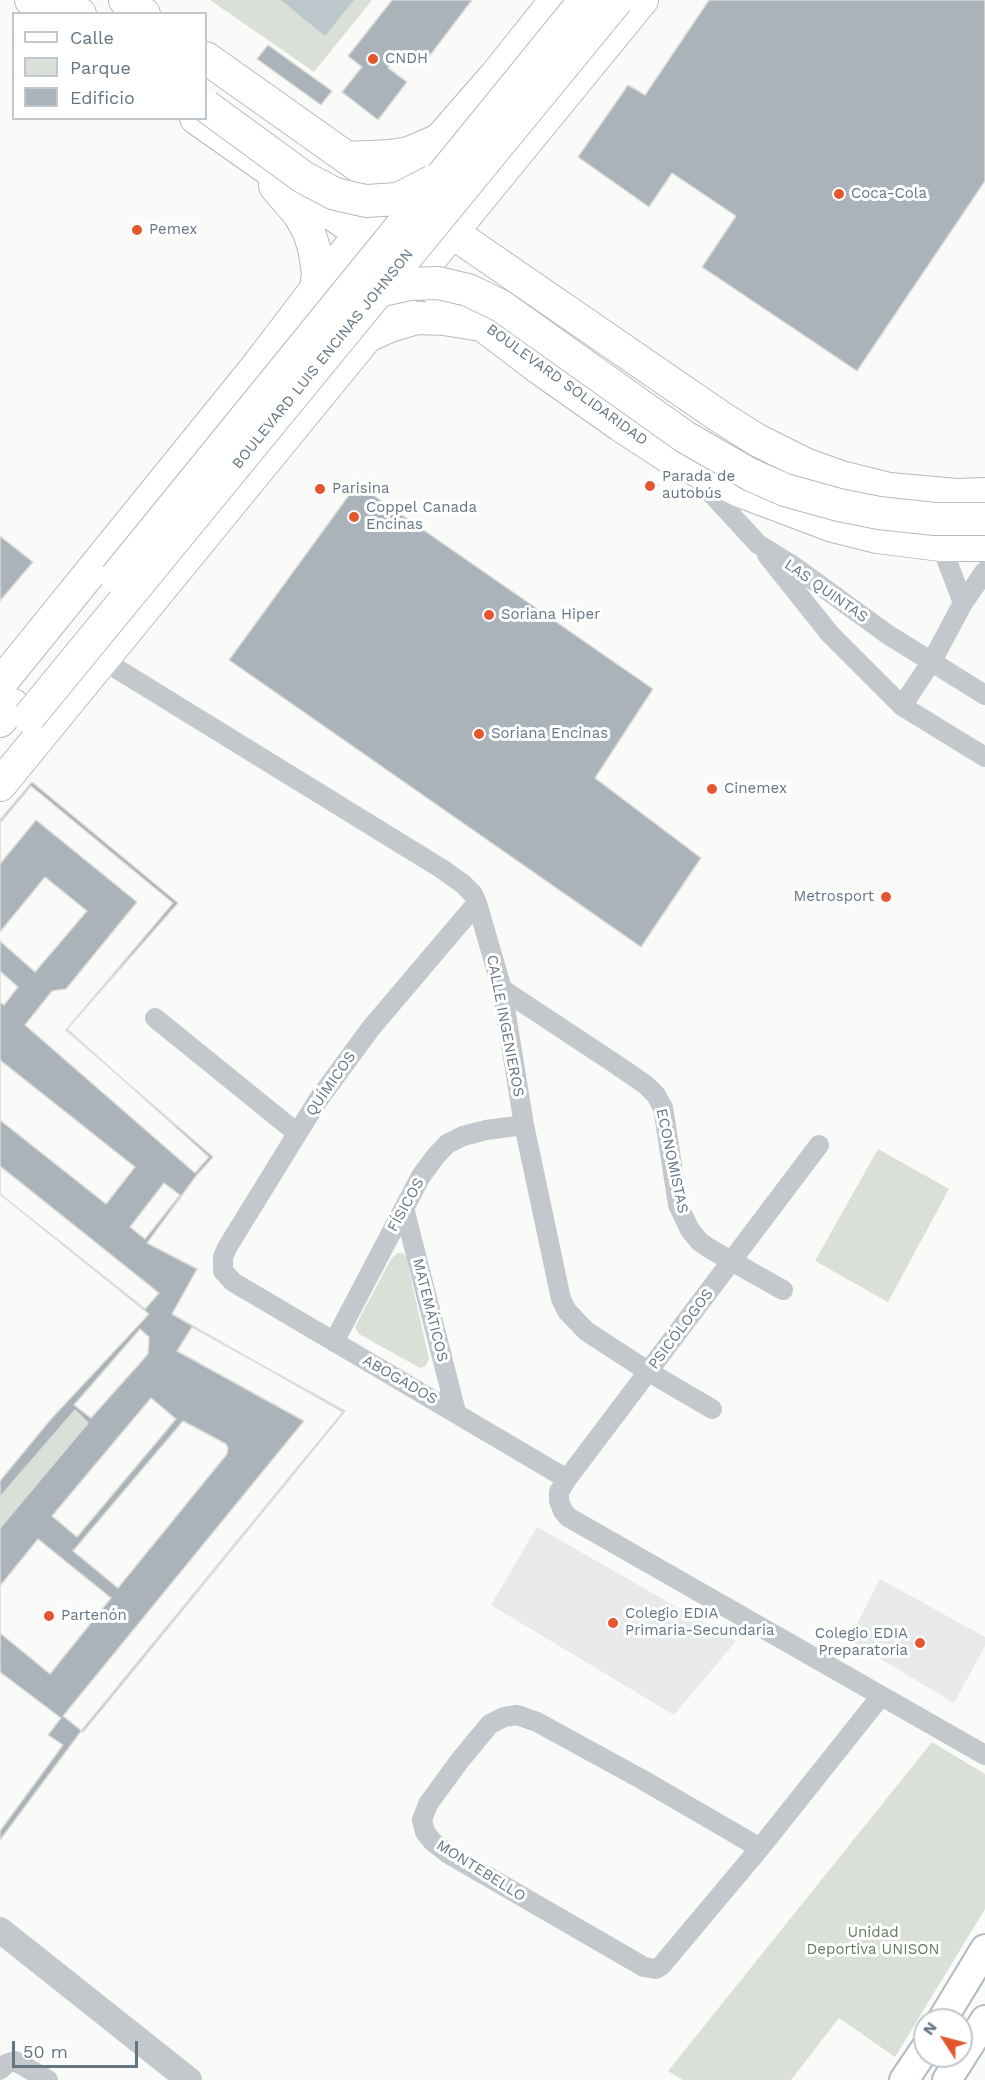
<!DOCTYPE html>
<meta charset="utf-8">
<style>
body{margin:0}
#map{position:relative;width:985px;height:2080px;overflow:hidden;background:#fafaf8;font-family:"Work Sans",sans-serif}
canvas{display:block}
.legend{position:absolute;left:12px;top:12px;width:195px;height:108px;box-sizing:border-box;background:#fff;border:2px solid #c1c8cd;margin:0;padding:8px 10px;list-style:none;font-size:18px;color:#657683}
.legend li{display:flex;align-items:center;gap:12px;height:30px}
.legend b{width:30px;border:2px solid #c1c8cd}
.north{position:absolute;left:913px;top:2008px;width:60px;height:60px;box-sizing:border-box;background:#fff;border:2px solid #c1c8cd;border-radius:50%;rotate:306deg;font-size:16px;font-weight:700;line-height:24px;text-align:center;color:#657683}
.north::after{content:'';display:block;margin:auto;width:21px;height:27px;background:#e4572e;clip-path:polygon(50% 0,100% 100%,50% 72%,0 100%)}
.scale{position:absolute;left:12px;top:2041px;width:126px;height:27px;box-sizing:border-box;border:3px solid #657683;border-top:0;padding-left:8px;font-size:18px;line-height:21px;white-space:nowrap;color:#657683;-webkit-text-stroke:4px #fff;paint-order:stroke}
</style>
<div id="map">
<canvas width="985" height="2080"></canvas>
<ul class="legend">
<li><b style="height:8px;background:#fff"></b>Calle</li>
<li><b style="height:16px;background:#dadfd7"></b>Parque</li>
<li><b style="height:16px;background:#aab3b9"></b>Edificio</li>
</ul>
<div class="north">N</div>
<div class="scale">50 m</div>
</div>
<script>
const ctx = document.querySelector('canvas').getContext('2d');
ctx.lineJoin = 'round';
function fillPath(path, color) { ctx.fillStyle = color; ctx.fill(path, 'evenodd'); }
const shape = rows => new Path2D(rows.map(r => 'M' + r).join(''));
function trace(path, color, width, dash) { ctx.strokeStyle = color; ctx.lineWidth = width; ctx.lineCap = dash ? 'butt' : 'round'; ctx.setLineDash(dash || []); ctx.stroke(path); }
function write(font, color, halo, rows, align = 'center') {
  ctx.font = font + ' "Work Sans",sans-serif'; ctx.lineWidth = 6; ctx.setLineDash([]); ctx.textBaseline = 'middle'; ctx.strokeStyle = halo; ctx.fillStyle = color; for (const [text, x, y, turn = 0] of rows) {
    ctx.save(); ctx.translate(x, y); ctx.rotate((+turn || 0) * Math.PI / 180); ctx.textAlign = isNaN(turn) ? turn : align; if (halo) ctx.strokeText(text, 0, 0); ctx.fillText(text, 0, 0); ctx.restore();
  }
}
fillPath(shape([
 [537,1527,736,1641,674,1715,491,1605],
 [880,1579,985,1637,985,1646,954,1703,849,1640]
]), '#e8e9e9');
fillPath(shape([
 [210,0,372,0,314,72],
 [878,1149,949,1189,888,1302,815,1261],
 [397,1253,403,1253,406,1257,429,1359,426,1366,420,1368,359,1334,355,1327,391,1259],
 [75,1410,88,1423,0,1528,0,1497],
 [932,1742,985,1774,985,1909,895,2057,839,2018,791,2080,683,2080,668,2071]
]), '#dadfd7');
fillPath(shape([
 [281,0,354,0,325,36]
]), '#bbc7cb');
const building = shape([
 [392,0,472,0,425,62,412,52,404,62,396,56,388,68,407,82,378,120,342,92,362,67,348,56,392,0],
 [709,0,985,0,985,181,857,371,702,267,736,216,672,173,649,207,578,157,628,85,645,95,709,0],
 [268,45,332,91,321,105,257,59,268,45],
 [357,484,653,689,595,778,701,858,641,947,229,660,357,484],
 [0,536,33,562,0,601,0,536],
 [32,782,178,903,66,1030,213,1157,196,1176,147,1243,197,1269,172,1314,343,1412,82,1730,0,1840,0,1831,63,1745,48,1735,61,1718,0,1672,0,1528,88,1423,75,1410,0,1497,0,1481,51,1419,149,1314,0,1194,0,941,35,972,87,911,45,877,0,932,0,820,32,782],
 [183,1421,226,1444,228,1448,227,1454,118,1588,73,1551,183,1421],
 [31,786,173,903,67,1029,209,1157,195,1173,25,1025,52,991,66,989,137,902,36,820,0,864,0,823,31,786],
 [0,971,18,987,4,1005,0,1002,0,971],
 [0,1060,135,1167,106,1204,0,1120,0,1060],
 [0,1166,159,1293,145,1309,0,1194,0,1166],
 [164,1183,180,1195,145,1239,130,1227,164,1183],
 [192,1327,345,1411,83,1732,63,1716,304,1421,177,1351,192,1327],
 [140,1329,149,1337,148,1354,91,1418,74,1405,140,1329],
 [151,1398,176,1419,77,1537,52,1516,151,1398],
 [38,1539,111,1598,50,1674,0,1633,0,1586,38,1539]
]);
fillPath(building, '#aab3b9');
trace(building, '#dcdcda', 1.5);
const secondary = shape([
 [942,2020,985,1949],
 [904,2080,925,2049],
 [947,2080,985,2020]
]);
const primary = shape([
 [31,0,49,14],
 [61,0,80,14],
 [125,0,144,14],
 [206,58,453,233,719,416,757,440,805,464,841,477,889,489,957,495,985,494],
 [196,118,392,256,539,368,620,425,669,457,740,491,833,526,877,537,941,545,985,545],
 [347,158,390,156,409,153,437,141],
 [316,289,395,191,496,75,556,0],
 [370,335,390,326,417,318,444,319,481,325],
 [0,684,259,364,316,289,318,273,314,248,309,232,299,214,275,186],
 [0,721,13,705],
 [0,785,642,0]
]);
trace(secondary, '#b3babf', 32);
trace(primary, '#b5babe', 34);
trace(shape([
 [697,478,758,544,795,567,887,634,985,695],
 [941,545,963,603],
 [767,555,830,634,902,706,985,757],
 [101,659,442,869,463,884,473,894,477,903,502,989,524,1125,561,1299,567,1311,586,1331,649,1372,712,1409],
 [902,706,932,661,963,603,985,571],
 [477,903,371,1028,318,1100,228,1246,223,1257,223,1271,233,1282,567,1479],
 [502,989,614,1063,646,1085,656,1095,663,1108,665,1120,678,1205,690,1230,700,1242,712,1250,783,1290],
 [155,1018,297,1133],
 [819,1145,567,1479,559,1492,559,1501,563,1511,568,1517,985,1755],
 [404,1208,456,1412],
 [334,1342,421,1176,435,1157,447,1144,463,1136,486,1130,524,1125],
 [760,1848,643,1780,537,1722,517,1715,504,1717,490,1724,461,1759,428,1804,422,1820,425,1832,433,1842,447,1853,644,1967,656,1969,661,1966,760,1848,881,1696],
 [0,2070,6,2064,15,2061,48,2080]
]), '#c3c8cc', 20);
trace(shape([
 [0,1930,189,2080]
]), '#c3c8cc', 26);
trace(secondary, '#fff', 28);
trace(primary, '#fff', 32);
const primaryBridge = shape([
 [206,106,303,177,335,194,366,201,398,199,433,181],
 [373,296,383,290,410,284,438,283,468,290,501,306,685,437,751,475,785,490,839,505,879,513,935,519,985,519],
 [116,577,585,0],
 [29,717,617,0]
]);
trace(primaryBridge, '#b5babe', 34, []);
trace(primaryBridge, '#fff', 32);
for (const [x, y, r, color] of [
 [373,59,6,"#e4572e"],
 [839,194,6,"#e4572e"],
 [137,230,6,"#e4572e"],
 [650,486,6,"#e4572e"],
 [320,489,6,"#e4572e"],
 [354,517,6,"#e4572e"],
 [489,615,6,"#e4572e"],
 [479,734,6,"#e4572e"],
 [712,789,6,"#e4572e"],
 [886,897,6,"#e4572e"],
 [49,1616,6,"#e4572e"],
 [613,1623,6,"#e4572e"],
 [920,1643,6,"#e4572e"]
]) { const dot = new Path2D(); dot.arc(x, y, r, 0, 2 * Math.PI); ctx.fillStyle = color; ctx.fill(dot); trace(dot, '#fff', 2); }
write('15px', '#657683', '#fff', [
 ["CNDH",385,59],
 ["Coca-Cola",851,194],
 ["Pemex",149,230],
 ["Parada de",662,477],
 ["autobús",662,494],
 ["Parisina",332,489],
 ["Coppel Canada",366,508],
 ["Encinas",366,525],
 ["Soriana Hiper",501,615],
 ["Soriana Encinas",491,734],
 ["Cinemex",724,789],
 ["Metrosport",874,897,"right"],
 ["Colegio EDIA",625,1614],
 ["Primaria-Secundaria",625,1631],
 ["Partenón",61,1616],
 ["Colegio EDIA",908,1634,"right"],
 ["Preparatoria",908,1651,"right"]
], 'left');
write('15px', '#657683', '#fff', [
 ["BOULEVARD LUIS ENCINAS JOHNSON",323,359,-51],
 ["BOULEVARD SOLIDARIDAD",567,385,36],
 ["LAS QUINTAS",826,591,35],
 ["CALLE INGENIEROS",505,1026,79],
 ["QUÍMICOS",331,1084,-55],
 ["ECONOMISTAS",672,1161,78],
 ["FÍSICOS",406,1205,-61],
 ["MATEMÁTICOS",430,1310,76],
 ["PSICÓLOGOS",681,1329,-53],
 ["ABOGADOS",400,1380,30],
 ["MONTEBELLO",481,1871,32]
]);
write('15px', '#687a64', '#fff', [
 ["Unidad",873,1933],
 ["Deportiva UNISON",873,1950]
]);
</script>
